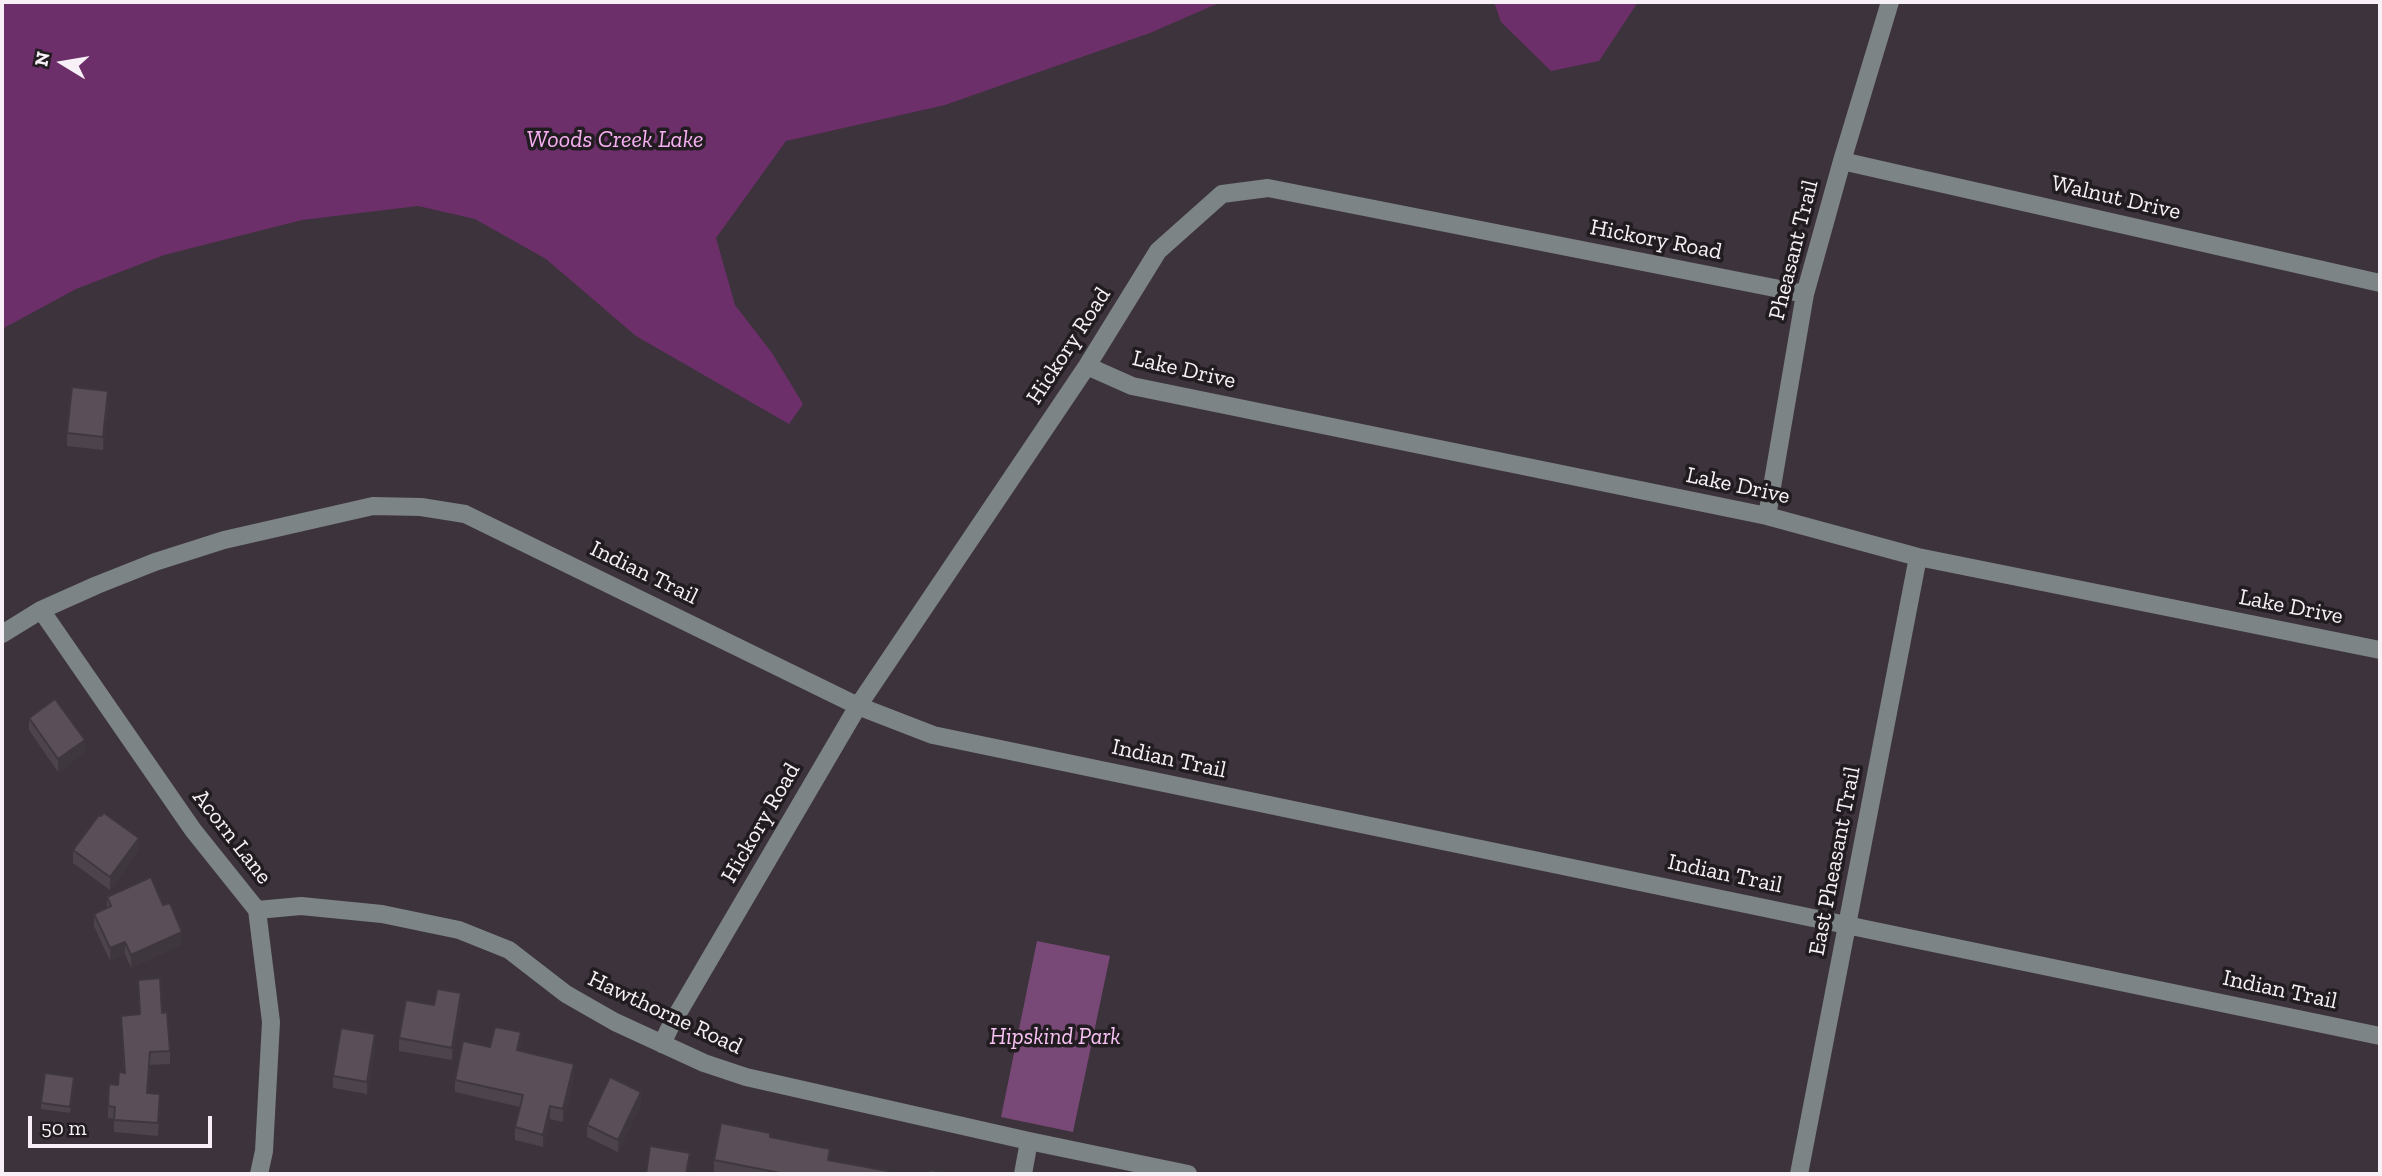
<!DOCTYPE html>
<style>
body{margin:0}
#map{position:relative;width:2382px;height:1176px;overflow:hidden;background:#3d333c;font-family:"Zilla Slab",serif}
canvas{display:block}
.frame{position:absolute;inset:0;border:4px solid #f7f0f6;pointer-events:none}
.north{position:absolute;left:28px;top:28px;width:70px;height:70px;-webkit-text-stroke:5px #211c20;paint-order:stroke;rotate:281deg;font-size:19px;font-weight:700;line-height:28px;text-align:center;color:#f7f0f6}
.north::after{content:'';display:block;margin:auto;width:24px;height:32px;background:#f7f0f6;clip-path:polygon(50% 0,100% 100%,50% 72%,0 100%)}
.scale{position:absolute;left:28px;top:1116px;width:184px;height:32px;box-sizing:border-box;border:4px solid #f7f0f6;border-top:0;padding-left:9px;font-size:21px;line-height:24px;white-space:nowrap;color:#f7f0f6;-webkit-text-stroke:5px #211c20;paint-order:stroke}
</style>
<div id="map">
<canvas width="2382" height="1176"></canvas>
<div class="frame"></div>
<div class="north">N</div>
<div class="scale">50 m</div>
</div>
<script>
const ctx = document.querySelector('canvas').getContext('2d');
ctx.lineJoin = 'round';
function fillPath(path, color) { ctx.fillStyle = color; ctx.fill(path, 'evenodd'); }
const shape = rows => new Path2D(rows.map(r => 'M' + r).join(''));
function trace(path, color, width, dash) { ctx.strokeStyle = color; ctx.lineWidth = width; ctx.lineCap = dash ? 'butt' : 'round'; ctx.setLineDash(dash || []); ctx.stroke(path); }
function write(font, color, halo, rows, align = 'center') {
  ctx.font = font + ' "Zilla Slab",serif'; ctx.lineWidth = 7; ctx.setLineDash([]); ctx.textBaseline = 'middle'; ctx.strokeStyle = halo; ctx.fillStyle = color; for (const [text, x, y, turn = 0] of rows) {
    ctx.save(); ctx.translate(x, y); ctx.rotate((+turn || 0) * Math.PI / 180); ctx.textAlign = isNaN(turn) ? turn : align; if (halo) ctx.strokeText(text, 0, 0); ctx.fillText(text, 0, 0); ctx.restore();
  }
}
fillPath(shape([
 [1037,941,1110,956,1073,1132,1001,1117]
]), '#784976');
fillPath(shape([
 [2,2,1221,2,1150,33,945,105,786,141,716,238,735,305,772,353,803,404,789,424,636,336,546,259,475,219,418,206,302,220,164,255,76,289,2,329],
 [1494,2,1638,2,1599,61,1551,71,1501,22]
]), '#6d2f6a');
trace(shape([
 [1842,161,2380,283],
 [1087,366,1132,386,1767,516,1918,557,2380,650],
 [1767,516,1805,294,1842,161,1890,2],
 [41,610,193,830,257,910,271,1022,264,1151,259,1174],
 [2,634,41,610,97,585,155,562,224,540,373,506,421,507,465,514,858,706,933,735,2380,1036],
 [257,910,301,906,382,914,459,930,509,950,566,994,615,1022,704,1063,746,1077,1029,1141,1188,1174],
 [662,1044,671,1025,858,706,1087,366,1158,251,1222,194,1268,188,1805,294],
 [1023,1174,1029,1141],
 [1799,1174,1918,557]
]), '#7c8485', 18);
fillPath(shape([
 [108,404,103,450,67,446,67,433],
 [29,718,85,753,58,772,29,730],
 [73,850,139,850,110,890,73,863],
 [107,897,163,905,182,944,131,968,125,954,110,961,94,926,94,914,107,908],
 [138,980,162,1013,170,1051,170,1064,150,1065,148,1093,160,1106,158,1136,114,1132,114,1119,108,1118,108,1106,124,1073,121,1016,140,1014],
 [434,1005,461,1006,452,1060,399,1051,399,1038],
 [521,1045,519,1050,574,1077,563,1122,550,1119,543,1147,515,1140,515,1127,520,1107,455,1092,455,1080],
 [375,1046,367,1094,333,1088,333,1076],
 [74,1083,70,1113,41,1109,41,1103],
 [641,1105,618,1152,587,1137,587,1125],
 [770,1137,830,1160,888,1174,722,1174,714,1173,714,1160]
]), '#4d434d');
fillPath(shape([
 [108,391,108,404,103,450,103,437],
 [3,736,3,748,2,750,2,738],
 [85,740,85,753,58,772,58,759],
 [4,761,4,774,2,776,2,764],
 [139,838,139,850,110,890,110,877],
 [182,932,182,944,131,968,131,955],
 [125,942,125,954,110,961,110,948],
 [461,993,461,1006,452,1060,452,1048],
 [521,1032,521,1045,517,1062,517,1050],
 [375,1034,375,1046,367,1094,367,1082],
 [574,1064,574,1077,563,1122,563,1109],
 [641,1092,641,1105,618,1152,618,1140],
 [550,1106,550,1119,543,1147,543,1135],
 [690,1153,690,1165,688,1174,686,1174]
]), '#3f373e');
const building = shape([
 [72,387,108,391,103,437,67,433,72,387],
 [55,699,85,740,58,759,29,718,55,699],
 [104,813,139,838,110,877,73,850,99,815,101,816,104,813],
 [151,877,163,905,170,903,182,932,131,955,125,942,110,948,94,914,111,906,107,897,151,877],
 [160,978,162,1013,167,1012,170,1051,150,1052,147,1093,160,1094,158,1123,114,1120,115,1107,108,1106,109,1084,118,1085,119,1072,125,1073,121,1016,140,1014,138,980,160,978],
 [437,989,461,993,452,1048,399,1038,406,1000,434,1005,437,989],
 [495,1027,521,1032,517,1050,574,1064,563,1109,550,1106,543,1135,515,1127,523,1095,455,1080,463,1041,490,1047,495,1027],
 [341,1028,375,1034,367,1082,333,1076,341,1028],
 [45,1073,74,1077,70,1107,41,1103,45,1073],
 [610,1077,641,1092,618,1140,587,1125,610,1077],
 [721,1123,770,1133,770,1137,830,1149,828,1160,888,1171,888,1174,779,1174,780,1173,714,1160,721,1123],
 [650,1146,690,1153,686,1174,646,1174,650,1146],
 [930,1170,951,1174,929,1174,930,1170]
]);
fillPath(building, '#5a4e59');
trace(building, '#3f373e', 2);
write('23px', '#f7f0f6', '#211c20', [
 ["Walnut Drive",2116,198,13],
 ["Hickory Road",1656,240,11],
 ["Pheasant Trail",1794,250,-76],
 ["Hickory Road",1069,346,-57],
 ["Lake Drive",1184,370,13],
 ["Lake Drive",1738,486,12],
 ["Indian Trail",644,573,26],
 ["Lake Drive",2291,607,11],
 ["Indian Trail",1169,759,12],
 ["Hickory Road",761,823,-60],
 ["Acorn Lane",232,837,52],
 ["East Pheasant Trail",1835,861,-79],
 ["Indian Trail",1725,874,12],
 ["Indian Trail",2280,990,12],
 ["Hawthorne Road",665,1013,25]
]);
write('italic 23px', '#f8c2f4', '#211c20', [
 ["Hipskind Park",1055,1037]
]);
write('italic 24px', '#f7b0f2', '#211c20', [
 ["Woods Creek Lake",615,140]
]);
</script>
